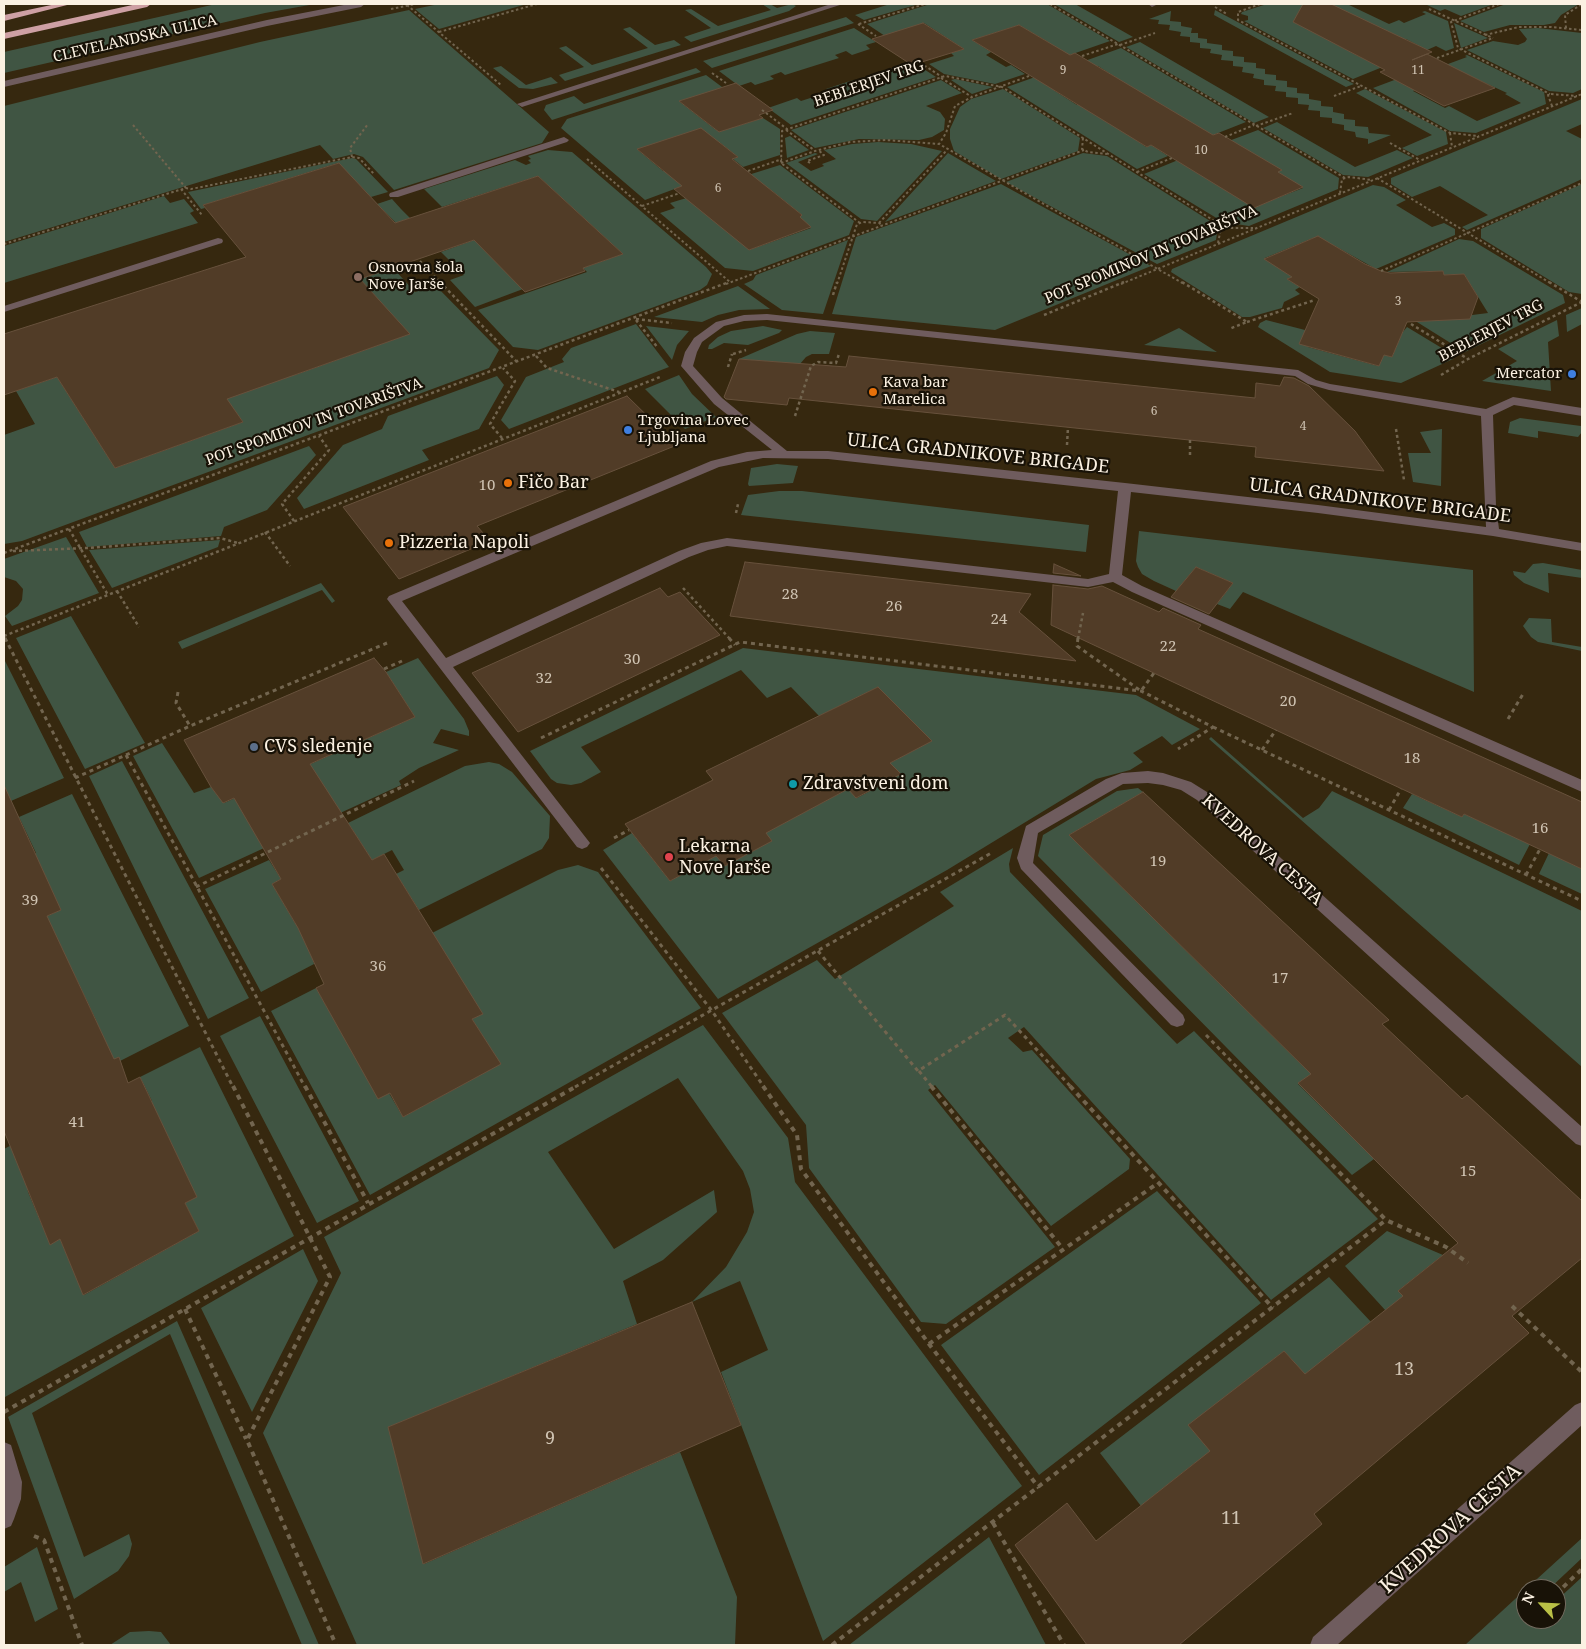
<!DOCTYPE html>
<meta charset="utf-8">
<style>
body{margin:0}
#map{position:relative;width:1586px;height:1649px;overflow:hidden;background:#36280f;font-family:"Noto Serif",serif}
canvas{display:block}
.frame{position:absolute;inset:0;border:5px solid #fbf1e2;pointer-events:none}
.north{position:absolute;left:1516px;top:1579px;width:50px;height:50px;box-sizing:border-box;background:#181207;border:1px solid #736b5f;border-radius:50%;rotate:295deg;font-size:14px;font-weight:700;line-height:20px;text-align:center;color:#fbf1e2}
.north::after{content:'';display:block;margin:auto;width:18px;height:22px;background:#b9c046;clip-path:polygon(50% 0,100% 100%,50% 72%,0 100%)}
</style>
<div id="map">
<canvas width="1586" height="1649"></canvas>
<div class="frame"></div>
<div class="north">N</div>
</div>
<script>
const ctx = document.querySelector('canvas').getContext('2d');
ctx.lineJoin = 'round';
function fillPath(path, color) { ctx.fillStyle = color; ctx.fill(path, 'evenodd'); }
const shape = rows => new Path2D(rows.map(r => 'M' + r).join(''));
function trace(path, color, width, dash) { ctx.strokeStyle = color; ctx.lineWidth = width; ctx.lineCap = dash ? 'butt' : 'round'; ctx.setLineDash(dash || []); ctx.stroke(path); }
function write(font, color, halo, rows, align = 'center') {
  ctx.font = font + ' "Noto Serif",serif'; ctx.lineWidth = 4.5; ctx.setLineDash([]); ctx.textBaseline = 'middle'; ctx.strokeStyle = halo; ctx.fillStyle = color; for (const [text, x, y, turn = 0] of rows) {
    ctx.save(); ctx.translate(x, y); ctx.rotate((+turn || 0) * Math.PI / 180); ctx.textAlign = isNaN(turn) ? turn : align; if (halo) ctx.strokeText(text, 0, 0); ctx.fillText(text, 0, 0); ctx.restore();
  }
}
fillPath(shape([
 [216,4,315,4,265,13,4,73,4,52],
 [439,4,527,4,439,29,415,9],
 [762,4,770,4,777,8,792,4,796,6,789,11,691,42,684,37,711,28,685,10,691,9,718,26,771,10],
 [890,4,919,4,864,20,855,15],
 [930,4,1047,4,1110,41,1064,57,1048,42,1019,25,972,40,991,52,986,55,1006,67,1011,65,1025,74,995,84,944,74,929,64,954,56,951,53,964,49,924,23,888,38,867,24],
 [1054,4,1075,4,1133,37,1119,42],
 [1267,4,1347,4,1389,24,1399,20,1404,23,1426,14,1422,12,1425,11,1448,21,1454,48,1446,51,1436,46,1427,50,1406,39,1336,44,1360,57,1365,56,1385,66,1353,79,1244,21,1248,20,1248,16,1241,14,1242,12],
 [1431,4,1494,4,1461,16,1445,9,1440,11,1427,5],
 [1506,4,1579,4,1561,15,1555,23,1544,25,1510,25,1484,32,1460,21],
 [409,10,549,132,542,143,394,190,363,157,354,154,333,159,320,145,4,242,4,106,260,42],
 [1215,10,1354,84,1346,87,1214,15],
 [1171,11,1170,21,1181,22,1181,26,1192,28,1191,33,1198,33,1198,38,1207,39,1207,43,1222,45,1222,50,1233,51,1233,56,1244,57,1244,62,1256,63,1256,68,1265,69,1265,74,1276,75,1276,80,1287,81,1287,87,1297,88,1297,93,1309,94,1309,99,1321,101,1321,106,1333,107,1333,112,1344,114,1344,119,1355,120,1355,126,1368,127,1369,133,1391,135,1368,144,1368,139,1356,137,1355,132,1344,130,1344,125,1332,123,1332,118,1320,117,1320,111,1308,110,1309,105,1298,104,1298,98,1286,97,1286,92,1275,91,1276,86,1264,85,1264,80,1253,78,1254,74,1242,72,1243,67,1233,66,1233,61,1221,60,1222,55,1210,53,1211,49,1200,48,1200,43,1190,42,1190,37,1180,36,1181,32,1169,30,1170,25,1158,24,1159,20,1149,19],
 [846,17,854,23,712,68,703,61],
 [1454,23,1488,38,1461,48],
 [630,27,655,45,674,40,681,45,565,81,559,75,584,67,559,48,566,46,592,65,648,48,623,29],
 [854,28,876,42,866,45,870,49,852,55,846,51,835,55,839,58,785,75,781,72,770,76,774,79,755,85,751,82,739,86,719,71],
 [1538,28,1582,33,1582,89,1573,93,1549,91,1467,50,1493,41,1518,45,1525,42,1527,39,1519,29],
 [1140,42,1269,117,1254,123,1126,47],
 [1121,48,1246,122,1208,137,1098,66,1093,68,1082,62],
 [1467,55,1544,92,1546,104,1476,133,1450,131,1373,88,1397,79,1416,89,1413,91,1445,108,1449,106,1477,121,1521,103,1505,94,1507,93,1442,63,1448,64,1467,57,1465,56],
 [913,62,936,77,791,125,768,108,797,98,801,101,829,92,826,89,853,80,858,83,884,74,881,72],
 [501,66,526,85,551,77,558,83,533,89,519,88,493,68],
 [696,68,701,72,552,120,544,110,546,105,574,96,584,104],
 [706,75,726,90,680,102,716,130,730,125,734,127,763,118,780,129,780,155,743,167,733,159,738,157,719,142,638,150,663,171,669,169,688,184,645,200,561,128,567,119],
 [1038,76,1055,91,1077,105,1088,101,1136,140,1146,147,1151,145,1168,156,1137,169,1007,87],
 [955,79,993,87,972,94,951,80],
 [941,80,962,93,926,106,940,112,945,119,944,130,932,137,919,140,859,139,815,148,791,130],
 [1003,89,1080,138,1078,151,1001,179,954,151,950,139,950,129,960,107,971,99],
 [1365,89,1446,132,1448,144,1417,156,1402,148,1432,135,1356,93],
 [1582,99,1582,124,1566,131,1582,139,1582,179,1569,185,1467,230,1462,227,1488,215,1440,186,1412,197,1391,184,1391,178],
 [1277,122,1355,167,1397,150,1413,158,1368,177,1343,175,1263,128],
 [1258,130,1339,178,1338,189,1249,226,1223,222,1144,174,1183,158,1259,205,1303,188,1226,142],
 [790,136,809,150,787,158,785,138],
 [878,142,911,144,942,151,877,221,861,219,786,163,815,153,818,154,798,162,811,171,824,166,822,164,836,159,824,150,852,144],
 [548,150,572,152,706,267,712,274,707,285,700,290,538,350,513,347,478,310,587,272,583,268,623,254,538,176,442,207,424,189,515,160,526,165,531,163,528,160,531,159,528,156],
 [948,153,996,181,885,222],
 [1083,153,1107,156,1218,226,1216,240,1157,264,1006,182],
 [352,158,356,159,388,192,371,197,338,163,203,205,205,208,201,209,188,192],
 [780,165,854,221,849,235,753,271,725,268,660,213,675,208,670,203,693,196,749,250,811,228,800,217,802,215,771,190,745,176],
 [1001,184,1151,266,995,330,832,314,856,237],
 [1582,184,1582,294,1569,292,1481,238,1481,229],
 [1373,185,1384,187,1406,200,1396,205,1432,227,1444,223,1455,229,1455,235,1376,269,1333,245,1327,247,1313,238,1265,258,1292,277,1287,279,1300,287,1295,290,1300,294,1284,302,1282,308,1250,317,1242,317,1171,272,1172,269],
 [164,196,170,203,184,199,194,211,190,213,198,223,4,283,4,246],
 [392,199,401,209,410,218,396,223,377,204],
 [1459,239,1473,241,1563,295,1565,303,1465,352,1417,322,1488,313,1464,274,1444,275,1443,271,1387,272],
 [474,240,523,289,475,307,450,280,464,275,441,252],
 [848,240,823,314,782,310,744,284,753,280,756,275],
 [393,268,415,292,435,285,499,350,489,368,22,541,4,544,4,435,35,424,16,391,57,377,115,468,243,422,182,338,295,375,409,334,360,279],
 [738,286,770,309,739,310,718,315,702,322,654,317],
 [1582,308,1582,324,1567,332,1566,315],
 [1266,320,1305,330,1308,347,1378,366,1384,355,1392,357,1402,333,1407,327,1455,356,1453,359,1401,383,1330,372,1258,327,1260,323],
 [1557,320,1559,336,1548,342,1551,391,1482,381,1517,361,1498,349],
 [636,324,669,367,509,429,501,420,526,377,564,362,562,359,571,348],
 [646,326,689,331,677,345,672,360],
 [763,326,782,330,779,333,748,345,724,343,712,349,708,349,709,345,718,337,731,331],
 [1179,328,1217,352,1144,345],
 [810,331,835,333,829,354,812,354,806,357,800,364,739,359,797,334],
 [679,375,692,394,716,417,685,429,645,389],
 [497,376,504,385,479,429,422,450,429,460,304,509,297,498,343,445,382,429,388,416],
 [1520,418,1581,426,1582,432,1578,437,1538,431,1538,438,1508,433,1510,422],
 [1442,429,1441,486,1413,482,1408,453,1431,453,1420,432],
 [309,446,316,455,267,510,224,527,221,536,87,547,79,532],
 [777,464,798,466,793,483,749,486,748,484,751,468],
 [779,491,802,491,1089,525,1086,552,741,515,748,495],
 [1139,531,1473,570,1474,692,1243,592,1230,609,1217,604,1233,583,1196,567,1176,591,1154,581,1142,574,1138,567,1136,561],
 [66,537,99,593,12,626,5,616,18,606,22,600,23,589,16,581,4,577,4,559],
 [220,540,218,547,112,588,89,550],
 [1543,563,1582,570,1582,578,1548,573,1549,593,1524,583,1514,575,1513,571,1525,573,1533,564],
 [321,583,335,601,332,603,322,590,182,649,178,642],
 [71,616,145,743,85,769,16,638],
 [1529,618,1551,619,1552,642,1582,647,1582,651,1538,642,1531,637,1523,626],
 [743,648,1136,695,1200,729,1172,745,1162,736,1133,753,1143,762,1130,770,1096,779,947,870,718,999,603,850,632,833,670,881,716,856,725,866,771,841,765,833,848,789,857,798,901,774,890,763,931,741,878,687,819,716,791,687,767,698,741,670,581,747,601,772,581,783,571,785,557,783,551,779,530,751],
 [418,658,464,719,469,731,469,736,441,729,433,743,459,750,419,768,399,781,401,785,199,878,133,756,162,743,194,793,211,787,224,803,415,717,386,672],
 [4,659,64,778,4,804],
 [1211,737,1303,818,1319,808,1332,791,1582,911,1582,1067,1209,739],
 [122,761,249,998,208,1019,89,776],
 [489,762,499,764,512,772,550,816,549,838,542,849,419,910,396,874,404,870,392,850,372,860,348,823,465,766],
 [1138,788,1143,792,1069,835,1311,1074,1298,1084,1374,1159,1352,1175,1038,856,1043,835,1117,791],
 [72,794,189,1026,120,1061,104,1064,96,1020,75,976,39,920,60,910,26,858,36,853,19,817],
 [1412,794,1462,817,1464,814,1530,844,1519,865,1403,808],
 [1013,848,1009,864,1010,872,1177,1044,1194,1031,1378,1219,1271,1300,1024,1027,1008,1038,1023,1052,1032,1050,1130,1159,1129,1169,1051,1226,935,1085,928,1090,1055,1247,946,1324,921,1322,809,1168,806,1125,722,1013,817,960,835,979,954,906,940,892],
 [1549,853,1582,869,1582,894,1539,874],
 [269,860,281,879,272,884,295,923,305,919,314,964,261,992,205,889],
 [578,865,598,872,701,1008,370,1195,271,1011,316,988,329,1011,338,1006,403,1117,500,1064,472,1019,482,1014,422,938,558,870],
 [260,1016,359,1201,317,1223,220,1036],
 [703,1025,788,1138,795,1182,1022,1486,823,1641,721,1372,768,1350,740,1281,692,1302,726,1267,747,1232,754,1212,750,1189,743,1171,678,1078,548,1152,614,1249,714,1190,717,1212,663,1260,623,1281,637,1324,389,1427,424,1564,680,1452,737,1597,735,1645,357,1645,263,1433,341,1273,324,1237],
 [200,1047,294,1236,5,1397,4,1149,21,1140,28,1192,50,1244,60,1239,84,1295,199,1231,185,1203,196,1197,142,1107,152,1101,140,1077],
 [1157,1191,1261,1303,1039,1475,941,1345],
 [1387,1231,1443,1255,1398,1291,1414,1308,1396,1322,1345,1266],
 [303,1249,318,1281,252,1412,201,1308],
 [1329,1277,1371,1322,1316,1387,1284,1351,1189,1425,1222,1465,1196,1462,1141,1506,1100,1453],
 [177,1321,319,1645,302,1645,170,1334,32,1413,84,1557,129,1534,132,1544,129,1556,118,1571,74,1599,8,1417],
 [989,1537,1046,1645,849,1645],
 [1582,1538,1582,1558,1549,1589,1526,1589],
 [37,1547,58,1609,35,1622,21,1582,4,1592,4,1567],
 [1582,1577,1582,1645,1465,1645,1526,1589,1526,1619,1556,1619,1556,1601],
 [149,1631,161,1632,171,1645,110,1645,130,1632]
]), '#405543');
const building = shape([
 [1303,4,1331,4,1432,52,1412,60,1427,54,1495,88,1444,106,1380,72,1385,70,1293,22,1303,4],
 [923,23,964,49,912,65,872,39,923,23],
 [1019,25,1070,55,1075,53,1213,135,1219,133,1282,170,1278,172,1303,187,1254,208,1151,145,1147,147,972,40,1019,25],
 [736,83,773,110,759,115,763,118,719,132,679,101,736,83],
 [701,128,738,157,732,159,802,215,800,217,811,227,749,250,674,189,682,186,637,149,701,128],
 [339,163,395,223,538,176,623,254,583,268,585,271,525,292,474,240,360,279,410,334,227,399,243,422,115,468,57,377,4,395,4,334,246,257,203,205,339,163],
 [1318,236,1365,264,1381,271,1390,273,1443,271,1444,275,1464,274,1478,297,1470,319,1407,322,1392,357,1384,355,1379,366,1299,344,1319,299,1287,279,1292,277,1264,259,1318,236],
 [849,356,1255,398,1256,383,1280,386,1284,377,1294,378,1309,386,1355,431,1384,471,1255,457,1256,447,789,398,787,405,726,399,724,397,739,359,846,367,849,356],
 [627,396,677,445,477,526,490,541,399,579,343,507,627,396],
 [745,562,1031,594,1019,612,1076,661,730,616,745,562],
 [1054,564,1081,576,1053,573,1054,564],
 [1196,567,1233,583,1209,614,1171,597,1196,567],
 [1053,585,1088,589,1102,586,1159,612,1163,608,1201,625,1198,629,1582,802,1582,869,1464,814,1462,817,1051,625,1053,585],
 [660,588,668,597,680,592,720,635,518,732,472,673,660,588],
 [374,658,386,672,415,717,310,764,372,860,384,854,483,1014,472,1019,501,1064,403,1117,390,1093,378,1099,316,988,324,984,298,928,272,884,281,879,234,798,223,803,211,787,184,740,374,658],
 [878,687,932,741,890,763,901,774,856,798,848,789,766,833,772,841,725,866,716,856,670,881,625,824,713,780,706,771,878,687],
 [4,785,61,910,47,916,114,1059,119,1057,128,1083,140,1077,197,1197,185,1203,199,1231,83,1295,60,1239,50,1245,4,1131,4,785],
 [1143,792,1389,1020,1382,1024,1462,1099,1467,1095,1582,1201,1582,1258,1512,1316,1529,1333,1314,1514,1322,1524,1179,1645,1087,1645,1015,1545,1067,1503,1096,1541,1210,1451,1188,1425,1284,1351,1305,1374,1403,1296,1398,1291,1458,1243,1298,1083,1311,1074,1069,835,1143,792],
 [692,1302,741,1425,423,1564,388,1427,692,1302]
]);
fillPath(building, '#513c27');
trace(building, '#67513c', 1);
trace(shape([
 [1050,4,1345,178],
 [1260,4,1238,12,1238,20,1450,133,1479,136],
 [1499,4,1451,22,1458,48,1550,94],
 [407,5,501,85],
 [1215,7,1227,14],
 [391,9,415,4],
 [1429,9,1493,38],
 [858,24,876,36],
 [859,24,925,4],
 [1566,28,1565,15,1582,4],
 [439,32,537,4],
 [1485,35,1519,27,1551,27,1582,30],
 [1120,45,1155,33],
 [1082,56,1118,44],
 [1437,58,1493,38],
 [916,60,942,77],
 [712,73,726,83],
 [1029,76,972,97,955,106,946,133,939,144,1184,284],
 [941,78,972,97],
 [1334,96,1361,86],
 [1552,106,1548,95,1550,94,1577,96],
 [762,110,787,129],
 [133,125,186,188],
 [1256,126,1293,113],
 [786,130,814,150],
 [1450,133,1452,147],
 [1225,137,1254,125],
 [1083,138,1082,149,1088,152,1107,154],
 [1390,143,1420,160],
 [352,157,350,148,368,124],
 [587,159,731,283],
 [781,163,815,151,850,142,886,140,939,144],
 [810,163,807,161,824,155,818,150],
 [748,171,782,159],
 [1137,172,1172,158],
 [1377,178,1552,284],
 [181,189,202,215],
 [1340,193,1342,179,1349,177,1372,180],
 [642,206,680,193],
 [860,223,781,163,782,131,945,76,1002,87,1224,227],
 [879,223,947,150],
 [1218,243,1221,228,1253,228],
 [4,244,186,188,191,189,352,157,359,158,374,174],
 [420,261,442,284],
 [1381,271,1582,183],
 [726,284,1084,150],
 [837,284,857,224,863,222,879,223,882,225],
 [1121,284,1582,94]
]), '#72654f', 2, [2.5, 2.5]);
trace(shape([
 [440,282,518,363],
 [1182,282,1247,322,1229,329],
 [1549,282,1582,302],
 [833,295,837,282],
 [1044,315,1124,282],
 [636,319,672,323],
 [636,320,658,348],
 [1247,322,1315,300],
 [1411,324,1468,359],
 [733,354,746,350],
 [536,356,547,368,619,392],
 [728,367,732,354],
 [1441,375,1468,359,1582,302],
 [795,416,811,366,818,362,836,363,839,354],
 [1396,429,1404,480],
 [502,438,490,424,515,381,503,368],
 [1190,440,1190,458],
 [1067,445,1068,427],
 [736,513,738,504],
 [294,521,282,504,329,450,319,436],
 [69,529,108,595],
 [265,532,290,566],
 [13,551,88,548,220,538,238,543],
 [4,553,729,282],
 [683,588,730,639],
 [117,591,139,627],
 [4,636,660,377],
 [4,637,5,639],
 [1078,639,1083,613]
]), '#72654f', 2.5, [3, 3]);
trace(shape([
 [5,638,233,1087],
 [729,638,735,645],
 [1078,638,1077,646,1141,691,1154,673],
 [384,669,402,661],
 [178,692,176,703,190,726],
 [1508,719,1523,694],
 [1213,727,1582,901],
 [541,738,740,642,1141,691,1213,727,1178,749],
 [1262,750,1276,730],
 [126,755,305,1087],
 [75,778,190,726,387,643],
 [1389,810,1401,789],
 [614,838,629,830],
 [601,868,712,1011,764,1087],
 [1526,875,1540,849],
 [196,887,414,781],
 [818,951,918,1071,1005,1015,1071,1087],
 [1206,1035,1256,1087],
 [919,1071,932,1087],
 [575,1087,993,852]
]), '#72654f', 3, [4, 4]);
trace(shape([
 [233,1086,330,1277,247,1440,336,1645],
 [305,1086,368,1203],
 [763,1086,797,1135,801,1169,929,1344,1039,1488],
 [931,1086,1063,1249],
 [1070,1086,1273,1308],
 [1255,1086,1386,1220,1446,1247,1468,1263],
 [1512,1306,1582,1372],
 [185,1309,246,1439],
 [929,1344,1158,1183],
 [4,1412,577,1086],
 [993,1523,1064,1645],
 [34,1536,44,1540,82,1645],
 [1556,1594,1582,1569],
 [832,1645,1386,1220]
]), '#72654f', 4, [5, 5]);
fillPath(shape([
 [349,4,365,4,361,7,267,26,4,87,4,81,267,20,349,4],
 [831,4,843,4,525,106,522,107,517,104,831,4],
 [1148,4,1158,4,1152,7,1148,4],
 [564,137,569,140,567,142,398,197,390,197,389,195,390,193,564,137],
 [218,238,222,239,223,241,222,243,4,312,4,306,218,238],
 [767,314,1298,370,1316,380,1330,384,1486,409,1513,397,1582,408,1582,416,1514,405,1493,415,1496,506,1499,529,1582,543,1582,551,1493,536,1318,513,1131,492,1122,575,1142,586,1582,780,1582,792,1132,592,1113,582,1088,587,727,546,708,550,689,557,453,667,590,843,587,847,582,849,577,847,387,599,389,596,711,461,747,452,772,450,714,404,681,366,685,352,694,338,716,322,744,315,767,314],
 [767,320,1295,376,1308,384,1329,390,1481,416,1486,527,1318,505,1125,483,828,451,787,451,722,398,693,366,697,352,702,342,724,326,744,321,767,320],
 [763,458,828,459,1118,491,1109,574,1088,579,727,538,701,543,679,551,446,658,402,601,719,467,763,458],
 [1148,771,1163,773,1191,782,1207,792,1582,1127,1582,1146,1576,1144,1197,800,1181,790,1163,785,1148,783,1123,784,1038,833,1033,863,1183,1015,1185,1020,1183,1025,1177,1027,1171,1025,1021,869,1017,858,1026,826,1106,779,1122,773,1148,771],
 [1582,1402,1582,1425,1337,1645,1310,1645,1313,1637,1575,1405,1582,1402],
 [4,1442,11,1445,22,1482,21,1499,14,1519,11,1526,4,1529,4,1442]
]), '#6f5c5e');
fillPath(shape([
 [56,4,71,4,4,21,4,15,56,4],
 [137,4,151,4,147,7,4,39,4,33,137,4]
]), '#cea0a4');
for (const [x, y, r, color] of [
 [358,277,5,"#8d6e63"],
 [1572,374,5,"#3f7fe0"],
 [873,392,5,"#e8710a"],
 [628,430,5,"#3f7fe0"],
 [508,483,5,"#e8710a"],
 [389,543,5,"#e8710a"],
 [254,747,5,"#5c6f8a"],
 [793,784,5,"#0f9aa8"],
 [669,857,5,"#e0444e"]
]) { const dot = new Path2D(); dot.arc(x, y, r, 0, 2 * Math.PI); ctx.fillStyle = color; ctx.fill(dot); trace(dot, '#181207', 2); }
write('12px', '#d0c4b3', null, [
 ["9",1063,71],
 ["11",1418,71],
 ["10",1201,151],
 ["6",718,189],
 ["3",1398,302],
 ["6",1154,412],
 ["4",1303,427]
]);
write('15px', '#fbf1e2', '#181207', [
 ["CLEVELANDSKA ULICA",135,39,-13],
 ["BEBLERJEV TRG",869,84,-19],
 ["POT SPOMINOV IN TOVARIŠTVA",1151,255,-23],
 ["BEBLERJEV TRG",1491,331,-28],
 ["POT SPOMINOV IN TOVARIŠTVA",314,422,-20]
]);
write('15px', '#fbf1e2', '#181207', [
 ["Osnovna šola",368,268],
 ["Nove Jarše",368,285],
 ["Mercator",1562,374,"right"],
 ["Kava bar",883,383],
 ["Marelica",883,400],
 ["Trgovina Lovec",638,421],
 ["Ljubljana",638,438]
], 'left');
write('15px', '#d0c4b3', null, [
 ["10",487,486],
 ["28",790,595],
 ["26",894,607],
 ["24",999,620],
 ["22",1168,647],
 ["30",632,660],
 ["32",544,679],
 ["20",1288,702],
 ["18",1412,759],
 ["16",1540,829],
 ["19",1158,862],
 ["39",30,901],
 ["36",378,967],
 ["17",1280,979],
 ["41",77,1123],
 ["15",1468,1172]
]);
write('18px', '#fbf1e2', '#181207', [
 ["ULICA GRADNIKOVE BRIGADE",978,454,6],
 ["ULICA GRADNIKOVE BRIGADE",1380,501,7],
 ["KVEDROVA CESTA",1262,850,42]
]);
write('18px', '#fbf1e2', '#181207', [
 ["Fičo Bar",518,483],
 ["Pizzeria Napoli",399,543],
 ["CVS sledenje",264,747],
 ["Zdravstveni dom",803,784],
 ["Lekarna",679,847],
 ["Nove Jarše",679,868]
], 'left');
write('18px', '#d0c4b3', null, [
 ["13",1404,1370],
 ["9",550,1439],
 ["11",1231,1519]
]);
write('21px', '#fbf1e2', '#181207', [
 ["KVEDROVA CESTA",1451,1529,-42]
]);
</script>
